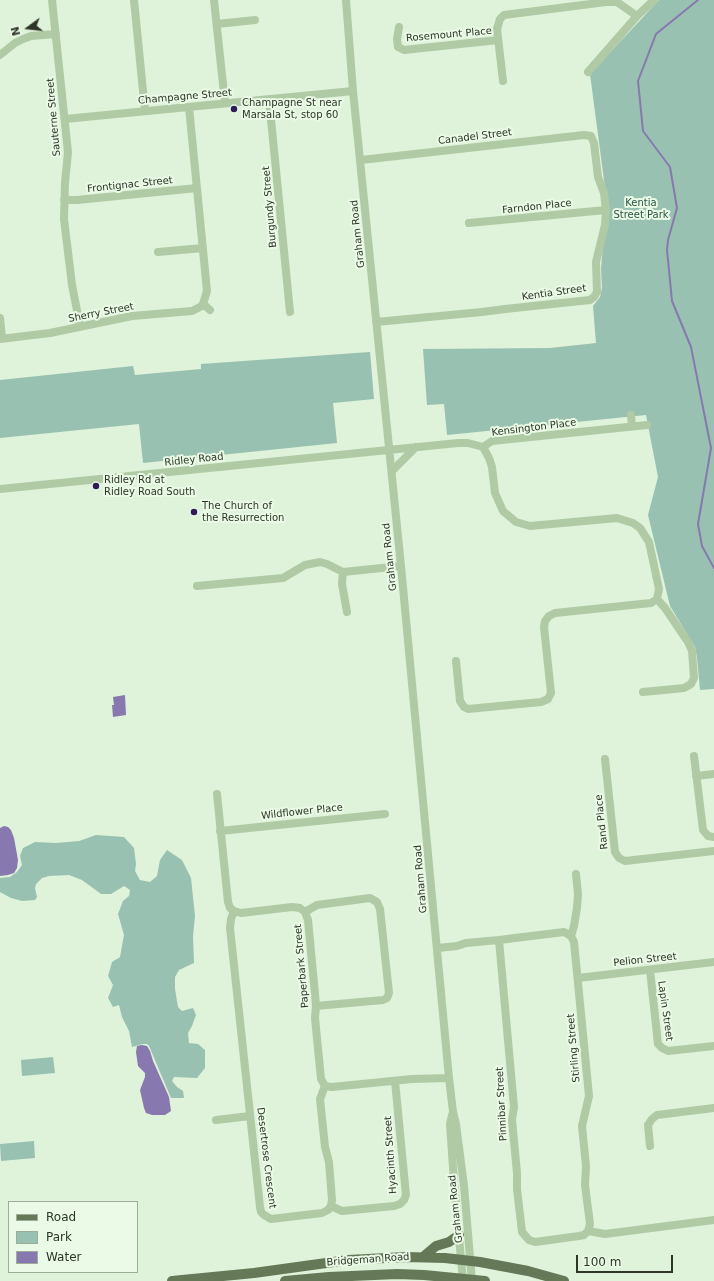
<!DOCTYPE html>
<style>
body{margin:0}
#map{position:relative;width:714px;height:1281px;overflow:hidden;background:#dff2da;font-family:"DejaVu Sans",sans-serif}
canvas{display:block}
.legend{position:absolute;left:8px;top:1201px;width:130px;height:72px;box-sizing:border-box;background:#eafae6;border:1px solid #9eac9a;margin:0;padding:5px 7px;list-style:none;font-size:12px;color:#2d3627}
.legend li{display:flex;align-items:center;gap:8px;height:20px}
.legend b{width:20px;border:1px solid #9eac9a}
.north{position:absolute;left:8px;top:8px;width:40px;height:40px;-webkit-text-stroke:3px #eafae6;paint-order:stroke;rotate:255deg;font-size:11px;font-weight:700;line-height:16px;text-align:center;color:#2d3627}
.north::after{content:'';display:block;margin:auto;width:14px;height:18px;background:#2d3627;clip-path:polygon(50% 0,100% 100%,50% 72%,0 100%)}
.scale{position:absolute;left:576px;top:1255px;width:97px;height:18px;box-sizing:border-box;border:2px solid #2d3627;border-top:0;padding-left:5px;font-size:12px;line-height:14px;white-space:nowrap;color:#2d3627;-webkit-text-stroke:3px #eafae6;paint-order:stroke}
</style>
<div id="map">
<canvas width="714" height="1281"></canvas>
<ul class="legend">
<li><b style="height:5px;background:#657857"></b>Road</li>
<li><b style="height:11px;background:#99c1b1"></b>Park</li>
<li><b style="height:11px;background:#8878b0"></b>Water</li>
</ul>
<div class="north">N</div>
<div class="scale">100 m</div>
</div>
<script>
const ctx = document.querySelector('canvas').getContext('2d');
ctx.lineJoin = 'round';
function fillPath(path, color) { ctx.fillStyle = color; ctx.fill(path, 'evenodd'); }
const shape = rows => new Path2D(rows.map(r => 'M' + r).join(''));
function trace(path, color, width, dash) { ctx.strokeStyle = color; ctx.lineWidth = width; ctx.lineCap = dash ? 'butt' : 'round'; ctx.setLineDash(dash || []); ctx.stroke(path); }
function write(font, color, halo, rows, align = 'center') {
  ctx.font = font + ' "DejaVu Sans",sans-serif'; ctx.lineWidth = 4; ctx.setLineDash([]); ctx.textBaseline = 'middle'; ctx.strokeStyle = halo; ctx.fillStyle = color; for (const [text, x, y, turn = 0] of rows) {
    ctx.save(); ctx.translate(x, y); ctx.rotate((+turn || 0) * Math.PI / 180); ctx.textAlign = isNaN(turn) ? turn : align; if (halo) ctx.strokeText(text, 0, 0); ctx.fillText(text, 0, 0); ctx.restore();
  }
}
fillPath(shape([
 [659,0,714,0,714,689,700,690,697,657,695,647,670,606,648,515,658,477,646,415,447,435,444,404,427,405,423,349,550,348,596,343,593,306,600,297,602,288,601,268,607,203,590,74],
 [370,352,374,399,333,403,337,443,143,463,139,424,0,438,0,380,133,366,135,375,201,369,201,364],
 [96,835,124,837,134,848,136,864,135,871,140,880,150,882,157,876,160,860,167,850,182,860,191,878,195,916,193,936,194,963,179,970,175,977,175,989,178,1007,182,1011,193,1008,196,1015,192,1026,188,1033,189,1043,198,1044,205,1050,205,1068,197,1078,174,1077,172,1081,177,1087,183,1091,184,1098,171,1098,149,1046,147,1044,143,1044,132,1047,129,1031,122,1017,119,1005,113,1007,108,998,113,985,108,976,112,962,120,957,124,935,118,914,123,901,129,896,130,890,124,886,111,894,101,894,82,880,69,875,49,876,42,878,36,884,35,888,37,897,35,900,22,901,11,898,0,892,0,878,10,877,17,872,22,865,20,856,23,848,35,842,56,843,79,841],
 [53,1057,55,1073,22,1076,21,1060],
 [34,1141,35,1158,1,1161,0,1144]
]), '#99c1b1');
fillPath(shape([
 [125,695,126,715,113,717,112,705,114,705,113,697],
 [4,826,8,827,11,830,14,838,18,860,17,868,14,873,8,875,0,876,0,828],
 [142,1045,147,1046,150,1051,153,1061,169,1097,171,1111,165,1115,152,1115,146,1113,144,1108,140,1090,145,1077,145,1073,138,1066,136,1052,137,1046]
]), '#8878b0');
trace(shape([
 [698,0,656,34,638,81,643,131,670,167,677,208,668,240,667,250,672,301,691,347,711,448,698,524,702,546,714,568]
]), '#8878b0', 2);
trace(shape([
 [52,0,68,152,65,183,64,219,72,285,80,326],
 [134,0,145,111],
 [214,0,225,103],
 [346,0,353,91,401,566,449,1078,453,1112,456,1124,464,1186,472,1281],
 [217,24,255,20],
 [399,27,397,39,398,47,404,50,498,40],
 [0,55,15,43,23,39,31,36,56,34],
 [588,72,637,16,654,0],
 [503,81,497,29,500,19,504,15,606,2,617,2,637,16],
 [269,99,290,312],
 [65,119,353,91],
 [361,160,584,135,591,136,594,143,598,177,604,193,606,210,605,225,596,262,597,292,594,297,590,300,505,309,482,312,376,322],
 [64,200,77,200,197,188],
 [469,223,606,210],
 [158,252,203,248],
 [203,304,210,310],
 [0,318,2,338],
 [0,339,50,333,132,316,192,311,200,307,203,304,207,291,189,107],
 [631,415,632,426],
 [392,471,416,447],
 [0,489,458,443,468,443,483,447,492,441,647,425],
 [343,572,342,584,347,612],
 [197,586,283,578,305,565,320,562,327,564,343,572,401,566],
 [456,661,460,701,464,707,468,709,541,702,548,699,551,693,544,627,545,621,549,616,555,613,651,603,657,599,659,589,649,542,640,528,633,523,617,518,530,526,516,522,503,511,495,493,492,467,489,458,483,447],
 [643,692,684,688,691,684,694,678,692,651,688,642,665,608,657,599],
 [694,756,703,830,708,836,714,837],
 [605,759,615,852,619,858,625,861,714,851],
 [696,776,714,774],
 [217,794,228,902,230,908,234,911,241,913,292,907,300,908,305,912,308,920,315,994,316,1006,315,1018,321,1079,325,1086,332,1087,412,1079,449,1078],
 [220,831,385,814],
 [234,911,231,919,230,928,260,1207,261,1212,264,1215,271,1219,322,1213,328,1210,331,1206,332,1200,329,1162,325,1147,320,1099,325,1086],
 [305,912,317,905,370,898,377,902,380,909,389,993,387,998,383,1000,316,1006],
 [571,936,574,926,577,908,578,894,576,874],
 [438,948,457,946,466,943,499,940,564,932,571,936,574,942,589,1096,582,1126,586,1166,585,1185,590,1224,588,1231,584,1235,579,1236,535,1242,529,1240,522,1232,517,1189,517,1173,512,1120,514,1107,499,940],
 [650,970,658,1044,662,1048,668,1051,714,1046],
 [578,978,714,962],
 [452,1115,450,1124,454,1182,463,1281],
 [216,1120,250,1116],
 [650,1146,648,1125,652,1119,657,1115,714,1108],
 [331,1206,342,1211,394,1206,400,1204,404,1200,406,1195,395,1081],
 [588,1231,605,1234,714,1220]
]), '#b0caa5', 8);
trace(shape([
 [423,1257,436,1246,449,1242,459,1235],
 [172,1281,254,1273,348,1260,406,1257,445,1258,480,1262,528,1271,564,1281],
 [285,1281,329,1277,397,1274,424,1275,485,1281]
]), '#657857', 10);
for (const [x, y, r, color] of [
 [234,109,4,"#2f1b58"],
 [96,486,4,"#2f1b58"],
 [194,512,4,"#2f1b58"]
]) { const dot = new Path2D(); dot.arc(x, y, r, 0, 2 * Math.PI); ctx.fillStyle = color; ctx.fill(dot); trace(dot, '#eafae6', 1.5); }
write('10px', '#2d3627', '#eafae6', [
 ["Rosemount Place",449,35,-5],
 ["Champagne Street",185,97,-5],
 ["Sauterne Street",54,117,-95],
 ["Canadel Street",475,137,-7],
 ["Frontignac Street",130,185,-6],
 ["Burgundy Street",270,207,-95],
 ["Farndon Place",537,207,-6],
 ["Graham Road",358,234,-96],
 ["Kentia Street",554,293,-8],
 ["Sherry Street",101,313,-11],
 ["Kensington Place",534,428,-7],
 ["Ridley Road",194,460,-6],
 ["Graham Road",390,557,-96],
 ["Wildflower Place",302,812,-6],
 ["Rand Place",602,822,-96],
 ["Graham Road",421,879,-95],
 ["Pelion Street",645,960,-6],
 ["Paperbark Street",302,966,-95],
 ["Lapin Street",665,1011,82],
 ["Stirling Street",574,1048,-95],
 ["Pinnibar Street",502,1104,-93],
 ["Hyacinth Street",391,1155,-94],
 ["Desertrose Crescent",266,1158,83],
 ["Graham Road",456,1209,-96],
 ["Bridgeman Road",368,1260,-4]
]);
write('10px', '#2d3627', '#eafae6', [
 ["Champagne St near",242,103],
 ["Marsala St, stop 60",242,115],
 ["Ridley Rd at",104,480],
 ["Ridley Road South",104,492],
 ["The Church of",202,506],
 ["the Resurrection",202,518]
], 'left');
write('10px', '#2a5544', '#eafae6', [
 ["Kentia",641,203],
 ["Street Park",641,215]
]);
</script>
